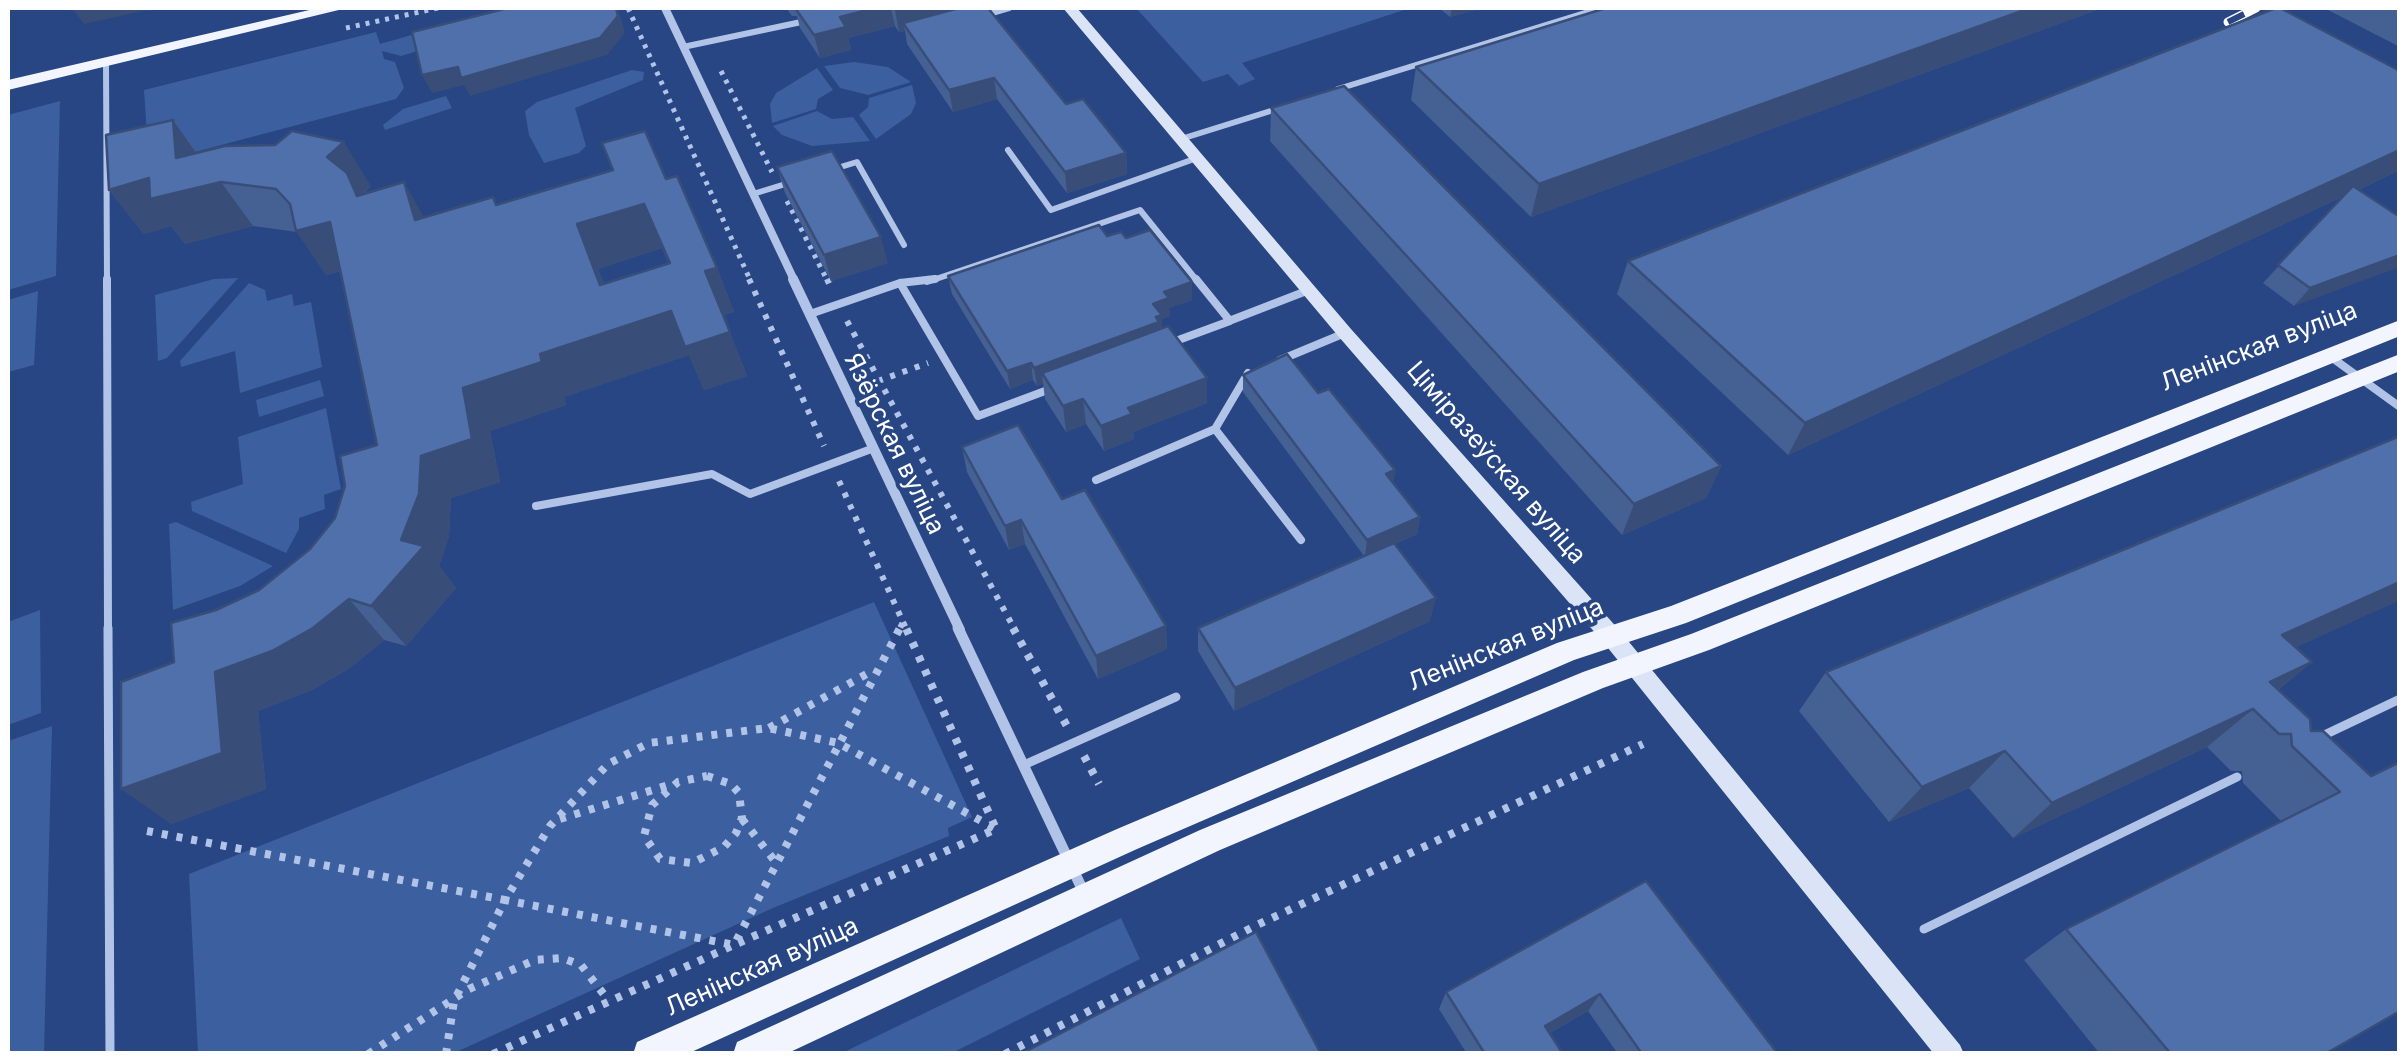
<!DOCTYPE html>
<meta charset="utf-8">
<style>
body{margin:0}
#map{position:relative;width:2407px;height:1061px;overflow:hidden;background:#274683;font-family:Inter,sans-serif}
canvas{display:block}
.frame{position:absolute;inset:0;border:10px solid #fff;pointer-events:none}
</style>
<div id="map">
<canvas width="2407" height="1061"></canvas>
<div class="frame"></div>
</div>
<script>
const ctx = document.querySelector('canvas').getContext('2d');
ctx.lineJoin = 'round';
function fillPath(path, color) { ctx.fillStyle = color; ctx.fill(path, 'evenodd'); }
const shape = rows => new Path2D(rows.map(r => 'M' + r).join(''));
function trace(path, color, width, dash) { ctx.strokeStyle = color; ctx.lineWidth = width; ctx.lineCap = dash ? 'butt' : 'round'; ctx.setLineDash(dash || []); ctx.stroke(path); }
function write(font, color, halo, rows, align = 'center') {
  ctx.font = font + ' Inter,sans-serif'; ctx.lineWidth = 8; ctx.setLineDash([]); ctx.textBaseline = 'middle'; ctx.strokeStyle = halo; ctx.fillStyle = color; for (const [text, x, y, turn = 0] of rows) {
    ctx.save(); ctx.translate(x, y); ctx.rotate((+turn || 0) * Math.PI / 180); ctx.textAlign = isNaN(turn) ? turn : align; if (halo) ctx.strokeText(text, 0, 0); ctx.fillText(text, 0, 0); ctx.restore();
  }
}
fillPath(shape([
 [1136,8,1410,8,1242,63,1255,79,1239,86,1228,74,1203,82],
 [436,28,421,50,401,56,382,51,384,59,395,62,404,88,396,99,149,164,144,90,376,32,380,44],
 [854,62,888,67,911,82,868,95,840,88,824,66],
 [817,68,833,90,818,99,816,109,772,123,770,104,776,93],
 [632,70,644,72,643,80,575,108,586,146,579,153,544,163,529,135,525,111,537,102],
 [912,85,916,103,911,114,876,139,859,115,868,107,869,98],
 [446,96,452,108,385,130,383,125,403,109],
 [60,101,56,276,8,290,8,115],
 [817,111,832,119,853,117,870,141,812,146,782,135,773,126],
 [238,278,167,358,158,361,155,295,214,279],
 [249,283,265,290,267,301,292,294,294,306,311,302,322,367,240,393,235,351,181,367,180,361],
 [38,291,34,365,8,372,8,300],
 [320,380,324,396,259,417,256,400],
 [326,408,341,489,324,495,325,509,299,518,299,529,286,553,192,511,191,502,243,484,238,437],
 [176,522,273,566,240,586,173,610,169,524],
 [874,602,972,817,948,828,949,836,773,908,454,1053,198,1053,189,874],
 [40,610,41,713,8,725,8,622],
 [52,726,44,1053,8,1053,8,741],
 [1121,918,1140,959,952,1053,842,1053]
]), '#3c5fa0');
trace(shape([
 [628,8,751,282],
 [346,28,438,8],
 [721,71,772,172],
 [787,201,828,282]
]), '#b1c4e7', 5, [4, 6]);
trace(shape([
 [749,279,824,446],
 [827,279,831,288],
 [847,321,1015,630],
 [878,381,928,363],
 [839,481,903,622,899,630],
 [903,622,907,630]
]), '#b1c4e7', 6, [5, 8]);
trace(shape([
 [1013,628,1068,728],
 [769,728,872,671],
 [1084,756,1099,784],
 [707,776,731,784,739,793,742,818,736,833,724,847,692,863,660,859,644,836,652,805,678,782,707,776],
 [560,819,672,784],
 [742,819,778,865],
 [147,831,505,900,550,826,608,764,649,743,768,728,838,743,996,829],
 [368,1054,469,989,535,960,562,958,581,965,609,1001],
 [446,1054,454,1001,505,900,734,945,996,829,906,628],
 [493,1054,734,945,900,628],
 [1005,1054,1255,926,1643,744]
]), '#b1c4e7', 8, [6, 9]);
trace(shape([
 [985,15,1009,8],
 [683,47,806,21],
 [106,62,107,282],
 [1338,89,1601,8],
 [1181,139,1277,109],
 [1008,150,1051,210,1197,158],
 [834,169,857,162,904,245],
 [753,194,792,182],
 [927,282,1140,210,1198,282]
]), '#b1c4e7', 6);
trace(shape([
 [107,279,108,630],
 [900,283,978,416,1053,388],
 [810,314,900,283,935,279],
 [1229,321,1309,290],
 [1173,342,1230,321,1196,279],
 [2331,357,2400,407],
 [1280,360,1345,333],
 [1215,429,1301,540],
 [1096,480,1215,429,1248,373],
 [536,506,712,474,750,494,874,448]
]), '#b1c4e7', 8);
trace(shape([
 [108,628,110,1054],
 [2318,738,2400,699],
 [1026,764,1176,697],
 [1924,929,2237,777]
]), '#b1c4e7', 9);
trace(shape([
 [665,8,795,282]
]), '#b1c4e7', 8);
trace(shape([
 [793,279,960,630]
]), '#b1c4e7', 10);
trace(shape([
 [958,628,1086,897]
]), '#b1c4e7', 11);
fillPath(shape([
 [1063,8,1077,8,1351,329,1620,631,1960,1045,1964,1054,1934,1054,1604,643,1339,337,1063,8]
]), '#dae4f6');
fillPath(shape([
 [318,8,347,8,8,90,8,80,318,8],
 [2400,320,2400,336,1686,623,1574,660,1137,849,687,1054,633,1054,637,1042,1117,829,1557,643,1671,606,2400,320],
 [2400,354,2400,371,1709,650,1603,688,1220,850,786,1054,733,1054,737,1042,1200,830,1583,672,1691,634,2400,354]
]), '#f2f5fd');
const rail = shape([
 [2228,22,2256,8]
]);
trace(rail, '#fff', 9);
trace(rail, '#274683', 6, [18]);
fillPath(shape([
 [786,8,988,8,1066,104,1126,153,1127,174,1067,193,997,99,953,112,907,44,905,31,899,32,895,26,848,38,851,50,820,58,800,28,797,16,792,16],
 [1439,8,1482,8,1450,17],
 [1606,8,2102,8,1531,217,1411,100,1416,67],
 [2324,8,2400,8,2400,47],
 [2400,71,2400,170,2358,190,2400,217,2294,306,2263,283,2342,197,1788,455,1617,294,1628,261],
 [1271,108,1721,466,1706,498,1622,535,1270,141],
 [173,120,197,153,371,186,362,195,424,217,497,204,666,179,717,268,734,312,723,315,747,376,704,390,689,355,564,397,566,405,490,431,500,482,451,498,449,536,439,566,456,588,406,646,384,640,350,668,312,690,258,711,266,789,171,824,174,662,216,610,259,590,310,549,335,518,377,445,341,271,326,275,297,232,253,226,185,244,171,226,144,234,109,190],
 [662,248,669,264,604,284,598,269],
 [777,167,888,263,831,281,785,193],
 [1107,236,1126,238,1192,282,1192,300,1169,308,1170,316,1162,319,1162,329,1207,378,1207,403,1133,432,1134,439,1104,451,1086,424,1066,432,1045,399,1043,383,1037,386,1033,380,1010,389,952,294,948,276],
 [1243,375,1318,393,1395,470,1393,482,1420,517,1417,534,1395,544,1430,621,1234,711,1198,651,1198,628,1364,556,1243,392],
 [2400,436,2400,600,2295,647,2312,662,2278,690,2311,731,2371,776,2325,1054,2100,1054,2024,960,2066,929,2282,822,2243,783,2242,771,2231,771,2207,747,2013,838,1969,788,1889,822,1799,711,1826,672],
 [962,447,1062,499,1166,626,1167,649,1098,679,1025,544,1009,550,967,472],
 [1646,881,1778,1054,1618,1054,1588,1011,1550,1033,1563,1054,1467,1054,1439,1009,1446,992]
]), '#456093');
fillPath(shape([
 [72,8,157,8,84,24],
 [616,8,618,8,625,33,607,55,470,96,464,85,432,93,422,75],
 [875,8,891,8,895,26,848,38,851,50,820,58,814,35,840,17],
 [903,8,977,8,903,23,905,31,899,32,895,10],
 [1452,8,1482,8,1450,17],
 [2030,8,2102,8,1531,217,1539,184],
 [994,78,997,99,953,112,949,90],
 [173,120,204,164,221,182,253,226,185,244,171,226,144,234,109,190,149,178,176,158],
 [344,142,371,186,361,195,374,217,327,157],
 [2400,150,2400,170,1788,455,1805,423],
 [1126,153,1127,174,1067,193,1065,172],
 [404,182,429,226,415,220],
 [644,204,662,248,598,269,620,328,671,311,730,332,747,376,704,390,689,355,564,397,566,405,490,431,500,482,451,498,449,536,439,566,456,588,406,646,371,606,401,540,421,456,463,388,540,354,600,285,577,224],
 [330,222,359,266,326,275,296,231],
 [881,237,888,263,831,281,824,255],
 [2400,255,2400,267,2294,306,2310,288],
 [717,268,734,312,722,315,705,271],
 [1192,282,1192,300,1169,308,1170,316,1162,319,1162,333,1042,373,1043,384,1037,386,1034,368,1153,304,1164,292],
 [1031,363,1033,380,1010,389,1007,371],
 [1207,378,1207,403,1133,432,1134,439,1104,451,1101,426,1128,408],
 [1083,399,1086,424,1066,432,1063,406],
 [1721,466,1706,498,1622,535,1634,504],
 [1395,470,1392,488,1386,474],
 [1420,517,1417,534,1365,557,1367,540],
 [1021,520,1025,544,1009,550,1005,526],
 [2400,582,2400,600,2236,675,2282,635],
 [1436,598,1430,621,1234,711,1235,688],
 [349,599,384,640,350,668,312,690,258,711,266,789,171,824,121,789,215,672],
 [1166,626,1167,649,1098,679,1096,656],
 [2312,662,2264,701,2270,682],
 [2253,709,2207,747,2013,838,2052,803],
 [2005,751,1969,788,1889,822,1922,787],
 [1600,994,1588,1011,1534,1042,1545,1026]
]), '#384e78');
const building = shape([
 [508,8,616,8,618,16,600,38,461,78,458,67,422,75,412,32,508,8],
 [795,8,875,8,840,17,846,27,814,35,795,8],
 [959,8,988,8,1066,104,1083,99,1126,153,1065,172,994,78,949,90,903,23,959,8],
 [1606,8,2030,8,1539,184,1416,67,1606,8],
 [2276,8,2280,8,2400,71,2400,150,1805,423,1628,261,2276,8],
 [1344,86,1721,466,1634,504,1271,108,1344,86],
 [173,120,176,158,225,146,275,145,292,131,344,142,327,157,347,173,357,196,404,182,415,220,493,197,496,205,613,170,602,143,645,131,666,179,677,176,717,268,705,271,730,332,685,347,671,311,540,354,542,362,463,388,472,439,421,456,419,494,401,540,424,546,371,606,349,599,313,628,272,651,215,672,222,753,121,789,121,682,174,662,171,623,216,610,259,590,310,549,335,518,345,486,340,456,377,445,330,222,296,231,290,204,276,189,221,182,150,199,149,178,109,190,106,135,173,120],
 [644,204,670,263,600,285,577,224,644,204],
 [832,151,881,237,824,255,777,167,832,151],
 [2353,186,2400,217,2400,255,2310,288,2278,265,2353,186],
 [1099,225,1107,236,1121,232,1126,238,1150,230,1192,282,1164,292,1169,298,1153,304,1162,315,1156,317,1159,322,1034,368,1031,363,1007,371,948,276,1099,225],
 [1168,326,1207,378,1128,408,1132,414,1101,426,1083,399,1063,406,1042,373,1168,326],
 [1287,354,1318,393,1329,389,1395,470,1386,474,1420,517,1367,540,1243,375,1287,354],
 [1018,425,1062,499,1085,490,1166,626,1096,656,1021,520,1005,526,962,447,1018,425],
 [2400,436,2400,582,2282,635,2312,662,2270,682,2310,719,2311,731,2323,731,2371,776,2400,762,2400,1011,2325,1054,2171,1054,2066,929,2340,792,2292,746,2291,734,2279,734,2253,709,2052,803,2005,751,1922,787,1826,672,2400,436],
 [1394,543,1436,598,1235,688,1198,628,1394,543],
 [1646,881,1778,1054,1642,1054,1600,994,1545,1026,1563,1054,1485,1054,1446,992,1646,881],
 [1256,932,1321,1054,1021,1054,1256,932]
]);
fillPath(building, '#5070ab');
trace(building, '#384e78', 2.5);
write('25px', '#fff', '#274683', [
 ["Ленінская вуліца",2259,347,-21],
 ["Язёрская вуліца",894,444,64],
 ["Ціміразеўская вуліца",1496,463,49],
 ["Ленінская вуліца",1506,645,-22],
 ["Ленінская вуліца",762,967,-24]
]);
</script>
